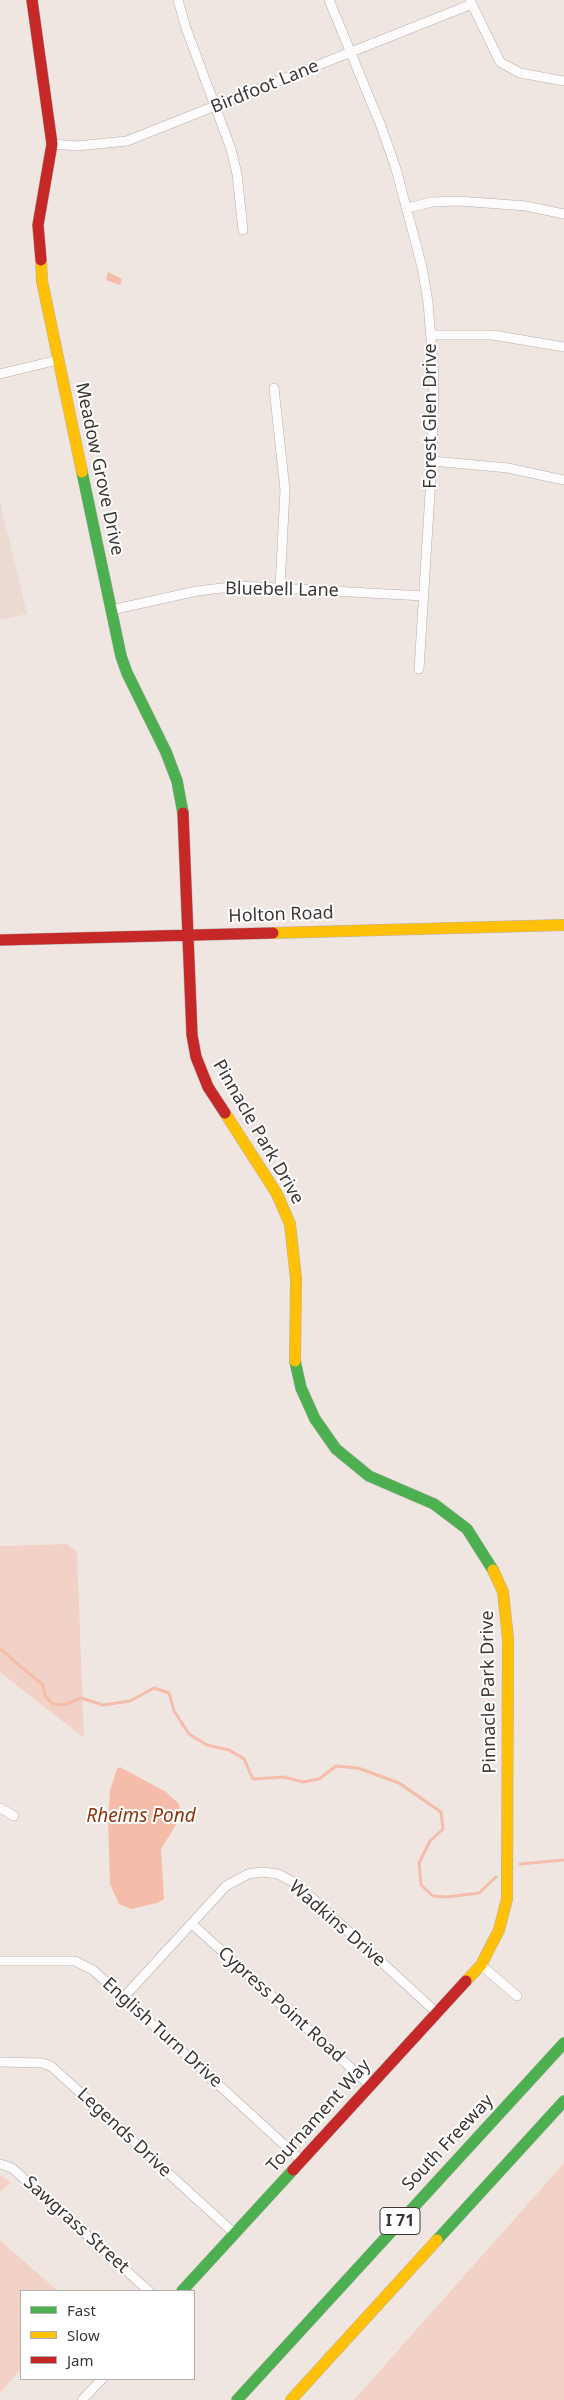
<!DOCTYPE html>
<style>
body{margin:0}
#map{position:relative;width:564px;height:2400px;overflow:hidden;background:#efe6e2;font-family:"Noto Sans",sans-serif}
canvas{display:block}
.legend{position:absolute;left:20px;top:2290px;width:175px;height:90px;box-sizing:border-box;background:#fff;border:1px solid #b1afad;margin:0;padding:6px 9px;list-style:none;font-size:15px;color:#3d3633}
.legend li{display:flex;align-items:center;gap:10px;height:25px}
.legend b{width:25px;border:1px solid #b1afad}
</style>
<div id="map">
<canvas width="564" height="2400"></canvas>
<ul class="legend">
<li><b style="height:6px;background:#4caf50"></b>Fast</li>
<li><b style="height:6px;background:#ffc107"></b>Slow</li>
<li><b style="height:6px;background:#c62828"></b>Jam</li>
</ul>
</div>
<script>
const ctx = document.querySelector('canvas').getContext('2d');
ctx.lineJoin = 'round';
function fillPath(path, color) { ctx.fillStyle = color; ctx.fill(path, 'evenodd'); }
const shape = rows => new Path2D(rows.map(r => 'M' + r).join(''));
function trace(path, color, width, dash) { ctx.strokeStyle = color; ctx.lineWidth = width; ctx.lineCap = dash ? 'butt' : 'round'; ctx.setLineDash(dash || []); ctx.stroke(path); }
function write(font, color, halo, rows, align = 'center') {
  ctx.font = font + ' "Noto Sans",sans-serif'; ctx.lineWidth = 4; ctx.setLineDash([]); ctx.textBaseline = 'middle'; ctx.strokeStyle = halo; ctx.fillStyle = color; for (const [text, x, y, turn = 0] of rows) {
    ctx.save(); ctx.translate(x, y); ctx.rotate((+turn || 0) * Math.PI / 180); ctx.textAlign = isNaN(turn) ? turn : align; if (halo) ctx.strokeText(text, 0, 0); ctx.fillText(text, 0, 0); ctx.restore();
  }
}
fillPath(shape([
 [0,501,27,614,0,620]
]), '#ebdad2');
fillPath(shape([
 [67,1544,77,1552,84,1738,0,1672,0,1546],
 [564,2163,564,2400,354,2400],
 [0,2175,11,2182,0,2192],
 [0,2240,58,2291,21,2291,21,2369,0,2393]
]), '#f2d2c6');
fillPath(shape([
 [108,272,122,279,120,285,106,280],
 [120,1767,166,1792,179,1804,180,1813,176,1825,161,1849,164,1899,157,1903,131,1909,119,1904,110,1884,108,1820,110,1790,117,1769]
]), '#f5bda9');
trace(shape([
 [0,1649,43,1685,45,1696,53,1704,64,1705,81,1698,103,1705,130,1701,154,1688,169,1693,174,1711,189,1734,207,1745,229,1750,244,1759,253,1779,284,1777,303,1782,319,1779,336,1766,358,1768,399,1783,441,1812,443,1829,430,1841,419,1863,421,1885,433,1896,447,1897,479,1893,496,1877],
 [520,1864,564,1860]
]), '#f5bda9', 3);
const street = shape([
 [178,0,186,28,231,149,237,174,243,230],
 [329,0,381,126,396,169,422,267,428,302,434,376,432,461,419,669],
 [470,0,500,62,520,73,564,81],
 [52,144,77,146,127,141,472,4],
 [407,208,432,202,459,201,526,206,564,214],
 [431,335,493,335,564,347],
 [0,374,58,360],
 [274,388,285,490,280,587],
 [432,461,508,468,564,480],
 [111,610,197,591,239,586,424,596],
 [0,1808,14,1816],
 [192,1924,371,2086],
 [0,1961,75,1961,93,1970,302,2161],
 [481,1965,517,1996],
 [124,1997,226,1886,248,1874,263,1872,278,1874,297,1884,437,2013],
 [0,2062,42,2063,51,2066,235,2234],
 [0,2164,12,2168,149,2291],
 [82,2400,102,2379]
]);
const fast = shape([
 [82,472,121,656,127,673,166,752,177,781,183,813],
 [295,1361,301,1388,315,1419,336,1449,369,1476,434,1504,467,1529,493,1570],
 [437,2240,564,2101],
 [182,2291,293,2170],
 [237,2400,564,2043]
]);
const slow = shape([
 [41,260,42,281,82,472],
 [273,933,564,925],
 [225,1113,277,1194,290,1224,296,1279,295,1361],
 [466,1981,481,1965,499,1930,507,1899,508,1639,503,1592,493,1570],
 [291,2400,437,2240]
]);
const jam = shape([
 [32,0,52,144,38,225,41,260],
 [183,813,192,1035,196,1057,208,1087,225,1113],
 [0,940,273,933],
 [293,2170,466,1981]
]);
trace(street, '#b6aeab', 10);
trace(fast, '#b6aeab', 12);
trace(slow, '#b6aeab', 12);
trace(jam, '#b6aeab', 12);
trace(street, '#fdfbfb', 9);
trace(fast, '#4caf50', 11);
trace(slow, '#ffc107', 11);
trace(jam, '#c62828', 11);
for (const [x, y, w] of [
 [400,2221,40]
]) { const box = new Path2D(); box.roundRect(x - w / 2, y - 13.5, w, 27, 4); ctx.fillStyle = '#fff'; ctx.fill(box); trace(box, '#3d3633', 1); }
write('bold 16px', '#3d3633', null, [
 ["I 71",400,2221]
]);
write('18px', '#3d3633', '#fff', [
 ["Birdfoot Lane",265,87,-22],
 ["Forest Glen Drive",431,416,-90],
 ["Meadow Grove Drive",99,469,78],
 ["Bluebell Lane",282,590,1],
 ["Holton Road",281,915,-2],
 ["Pinnacle Park Drive",258,1132,60],
 ["Pinnacle Park Drive",489,1692,-91],
 ["Wadkins Drive",337,1924,41],
 ["Cypress Point Road",281,2005,42],
 ["English Turn Drive",162,2033,42],
 ["Tournament Way",319,2116,-48],
 ["Legends Drive",124,2133,43],
 ["South Freeway",448,2143,-47],
 ["Sawgrass Street",76,2225,42]
]);
write('italic 19px', '#8b340d', '#fff', [
 ["Rheims Pond",141,1817]
]);
</script>
